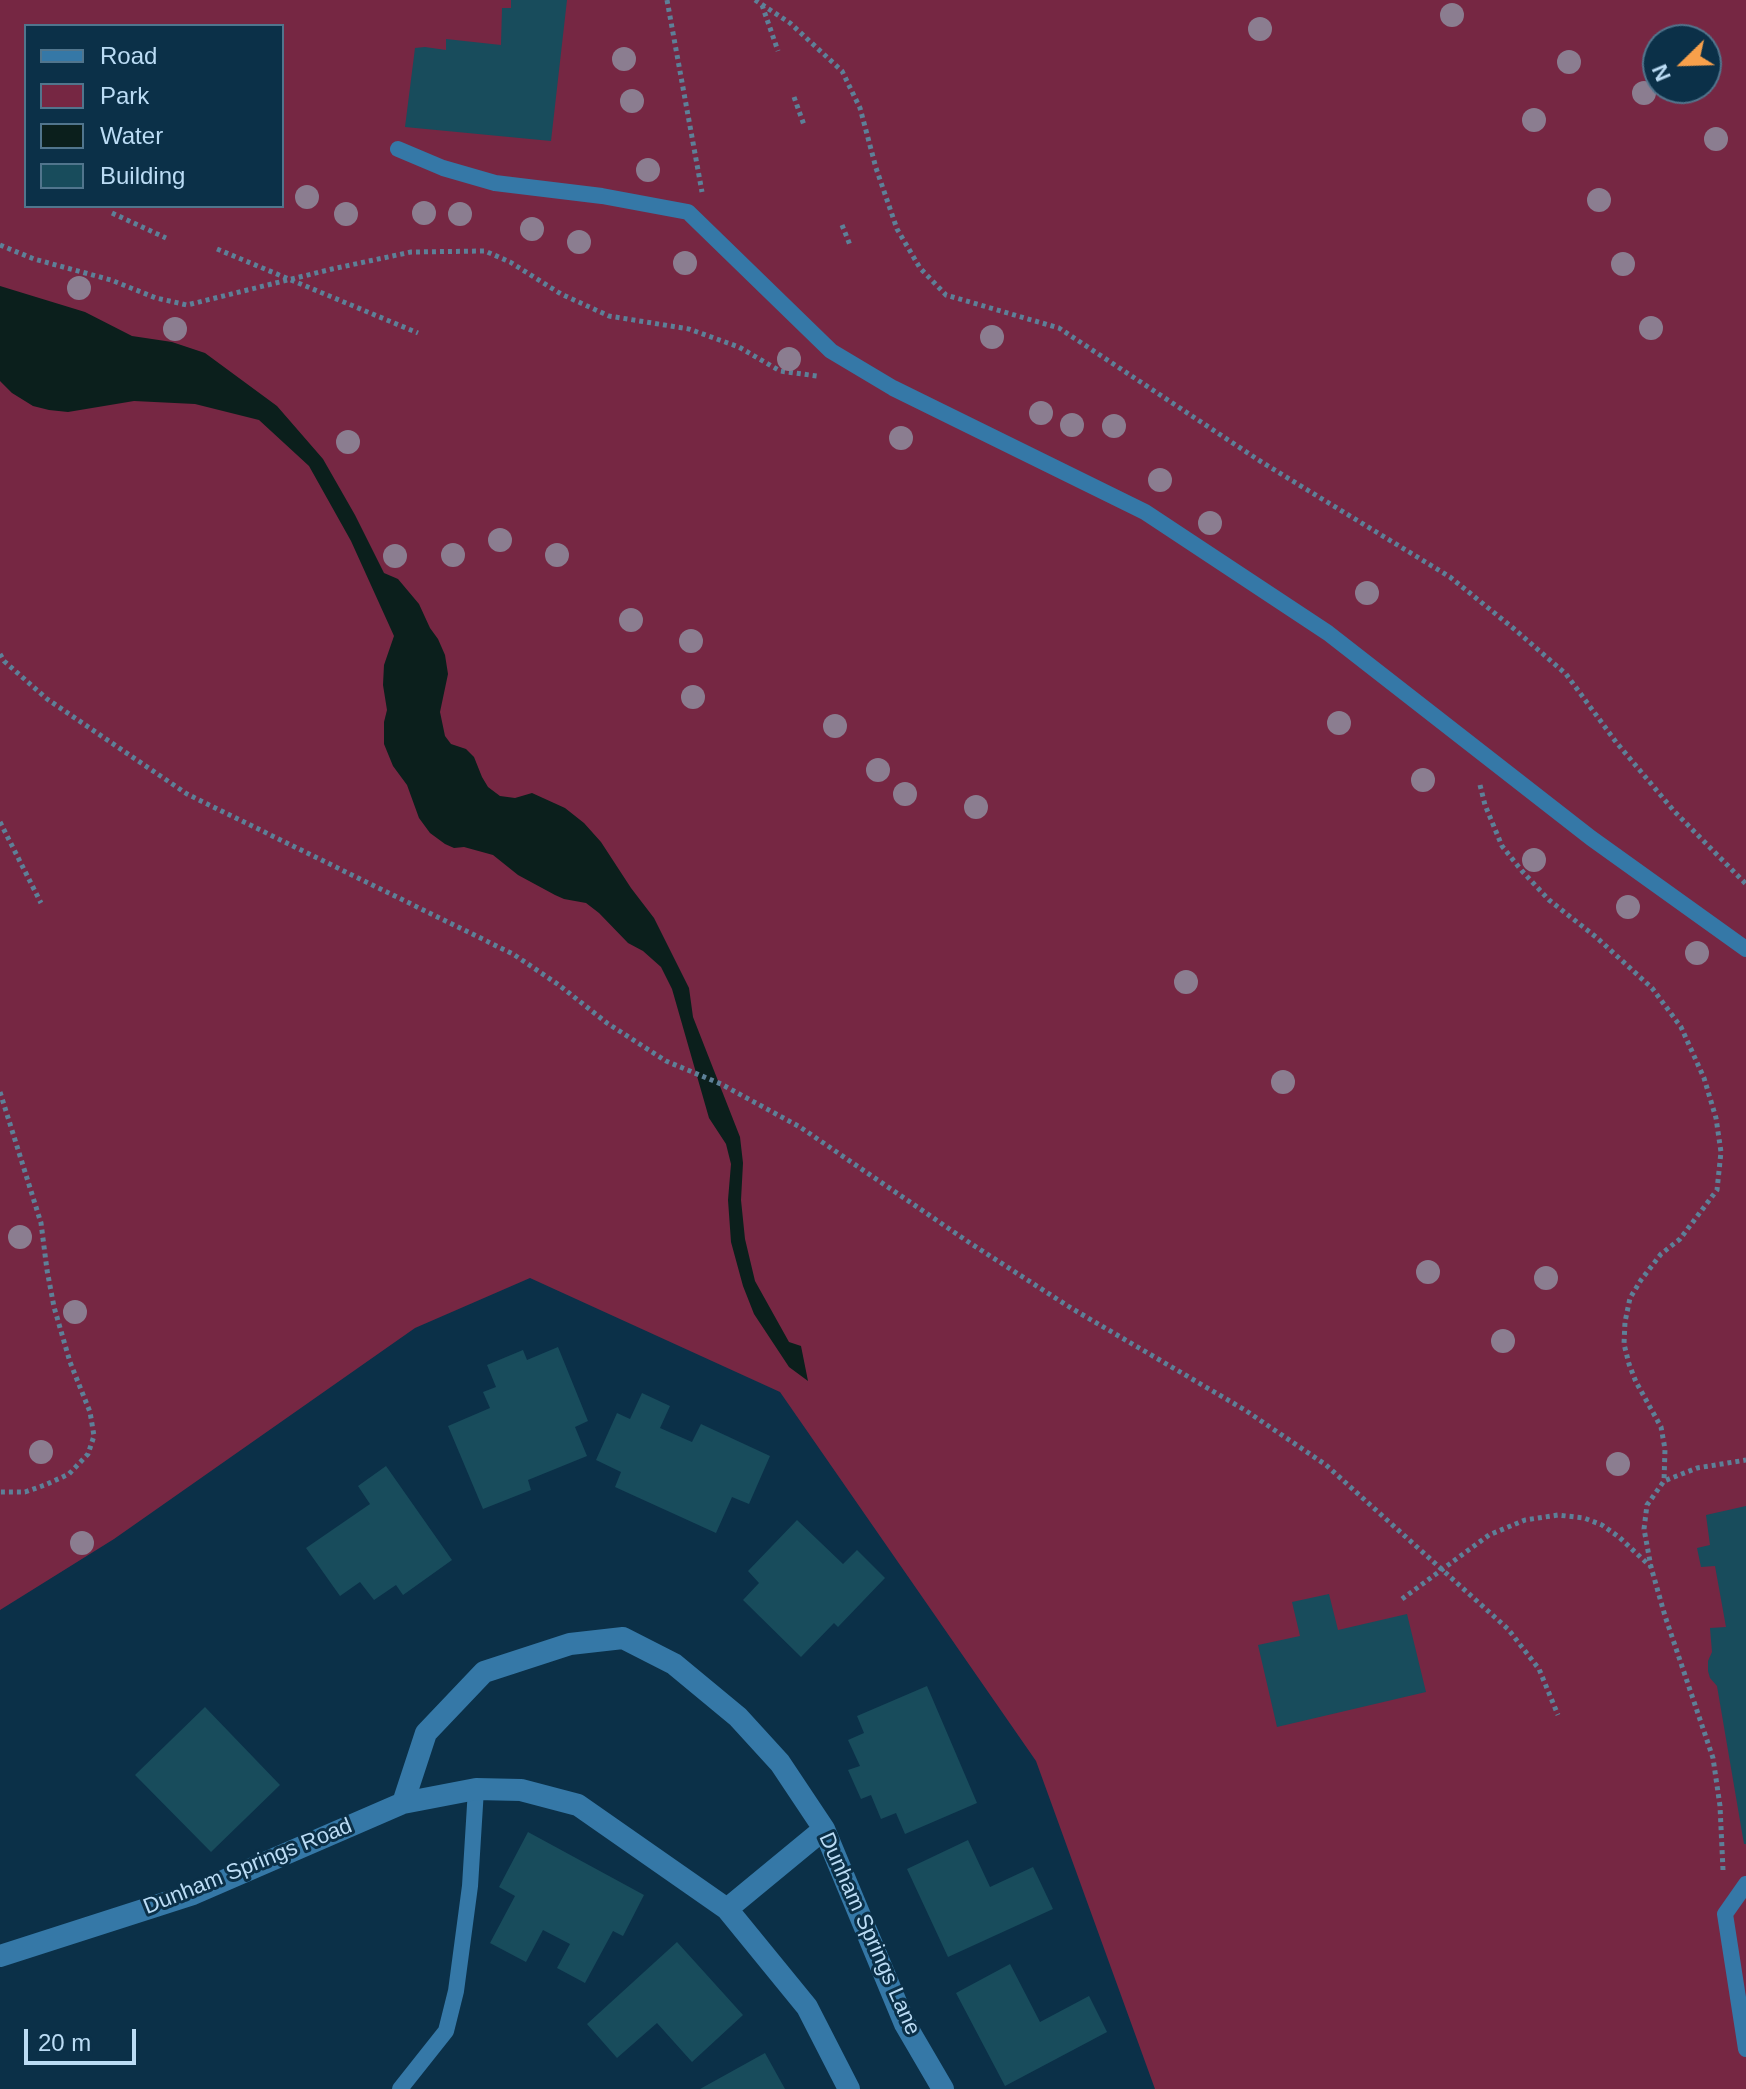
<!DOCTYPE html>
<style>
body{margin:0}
#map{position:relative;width:1746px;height:2089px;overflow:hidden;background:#0b3048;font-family:Arial,sans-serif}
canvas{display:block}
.legend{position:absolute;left:24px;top:24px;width:260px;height:184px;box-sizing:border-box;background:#0b3048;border:2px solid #51758d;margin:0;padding:10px 14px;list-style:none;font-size:24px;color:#bbdcf5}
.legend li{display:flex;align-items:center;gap:16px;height:40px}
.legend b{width:40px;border:2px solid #51758d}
.north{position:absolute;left:1642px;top:24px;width:80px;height:80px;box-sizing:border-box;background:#0b3048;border:2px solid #51758d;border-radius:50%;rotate:247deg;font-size:22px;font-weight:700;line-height:32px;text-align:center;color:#bbdcf5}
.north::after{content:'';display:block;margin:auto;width:28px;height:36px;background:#f8a04b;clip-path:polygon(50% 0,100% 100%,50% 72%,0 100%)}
.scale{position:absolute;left:24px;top:2029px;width:112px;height:36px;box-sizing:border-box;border:4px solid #bbdcf5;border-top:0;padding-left:10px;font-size:24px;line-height:28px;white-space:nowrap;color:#bbdcf5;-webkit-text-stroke:6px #0b3048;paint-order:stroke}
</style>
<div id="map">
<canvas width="1746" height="2089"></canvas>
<ul class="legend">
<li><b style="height:10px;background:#3578a7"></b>Road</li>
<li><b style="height:22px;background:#762743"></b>Park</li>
<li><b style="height:22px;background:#0b1f1c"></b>Water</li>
<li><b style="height:22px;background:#184c5c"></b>Building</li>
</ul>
<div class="north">N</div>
<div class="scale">20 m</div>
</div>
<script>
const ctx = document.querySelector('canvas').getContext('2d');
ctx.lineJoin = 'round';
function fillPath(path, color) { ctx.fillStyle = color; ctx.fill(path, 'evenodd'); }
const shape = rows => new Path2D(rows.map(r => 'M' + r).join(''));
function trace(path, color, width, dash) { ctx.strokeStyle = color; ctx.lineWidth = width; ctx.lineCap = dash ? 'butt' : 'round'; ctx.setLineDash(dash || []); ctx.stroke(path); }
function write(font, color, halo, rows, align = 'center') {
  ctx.font = font + ' Arial,sans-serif'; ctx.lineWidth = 6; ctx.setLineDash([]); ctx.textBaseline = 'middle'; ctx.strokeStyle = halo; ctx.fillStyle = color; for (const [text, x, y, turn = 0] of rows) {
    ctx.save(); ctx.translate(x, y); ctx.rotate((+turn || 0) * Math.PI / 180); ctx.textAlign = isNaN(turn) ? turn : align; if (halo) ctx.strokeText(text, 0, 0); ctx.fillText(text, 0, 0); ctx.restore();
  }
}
fillPath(shape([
 [0,0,1746,0,1746,2089,1155,2089,1036,1761,780,1392,530,1278,415,1328,114,1539,0,1610],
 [26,26,282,26,282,206,26,206],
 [1658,40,1706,40,1706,88,1658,88]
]), '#762743');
fillPath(shape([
 [0,286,85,312,132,336,172,342,205,353,277,406,323,459,355,515,384,573,398,579,419,604,430,628,438,639,445,655,448,674,440,712,445,736,451,744,466,749,474,757,482,777,488,787,500,796,515,798,532,793,565,808,584,823,601,842,631,888,654,918,689,988,693,1017,740,1137,743,1163,741,1200,745,1239,755,1281,789,1342,801,1346,808,1381,789,1367,754,1314,743,1286,731,1242,728,1200,731,1164,726,1144,709,1118,672,989,661,967,643,951,628,943,599,913,586,903,564,899,555,895,518,875,493,855,464,847,454,848,445,844,430,833,419,818,407,785,393,766,384,744,384,722,387,710,383,685,384,665,394,636,351,541,309,466,259,420,195,404,134,401,68,412,49,410,33,406,12,393,0,381]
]), '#0b1f1c');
fillPath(shape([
 [511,0,567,0,551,141,405,127,415,48,425,47,446,50,446,39,501,45,502,8,511,8],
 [558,1347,588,1421,575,1427,587,1456,528,1480,531,1490,483,1509,448,1426,490,1408,483,1392,496,1387,487,1365,523,1350,527,1360],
 [642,1393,670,1406,660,1428,692,1442,701,1424,770,1456,749,1504,732,1497,716,1533,615,1487,621,1472,596,1460,617,1413,630,1419],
 [386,1466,452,1560,403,1595,396,1585,374,1600,360,1582,340,1596,306,1548,370,1504,358,1486],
 [1746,1506,1746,1844,1744,1844,1717,1686,1710,1678,1708,1671,1708,1661,1712,1652,1710,1628,1726,1627,1715,1566,1701,1567,1697,1548,1710,1545,1706,1515],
 [797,1520,843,1564,857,1550,885,1578,838,1627,834,1623,801,1657,743,1600,759,1583,748,1571],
 [1329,1594,1338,1630,1407,1614,1426,1692,1277,1727,1258,1645,1300,1636,1292,1602],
 [927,1686,977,1803,905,1834,896,1813,881,1819,871,1795,861,1799,848,1770,860,1766,848,1740,864,1733,857,1716],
 [205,1707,280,1785,211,1852,135,1775],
 [528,1832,644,1895,623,1936,613,1931,585,1983,557,1968,570,1944,543,1930,526,1962,490,1943,515,1896,499,1887],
 [968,1840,990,1887,1033,1867,1053,1909,948,1957,907,1869],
 [677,1942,743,2015,692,2062,657,2023,617,2058,587,2024],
 [1010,1964,1040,2022,1089,1996,1107,2032,1005,2086,956,1993],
 [765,2053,785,2089,700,2089]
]), '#184c5c');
trace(shape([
 [667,0,702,192],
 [755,0,790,23,842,71,860,108,876,168,897,229,920,268,946,295,1059,328,1260,461,1450,577,1513,628,1566,674,1616,742,1674,811,1746,884],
 [762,5,778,51],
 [794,97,804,125],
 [112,213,166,238],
 [842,225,850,245],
 [0,245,34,259,111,280,156,298,187,305,332,269,411,252,485,251,510,262,561,294,609,316,689,329,739,347,780,371,817,376],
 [217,249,418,333],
 [0,654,4,661,47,699,187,794,513,954,559,985,607,1023,666,1061,721,1084,800,1127,970,1243,1071,1308,1245,1410,1326,1465,1508,1629,1539,1669,1558,1715],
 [1480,785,1485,805,1502,846,1522,871,1549,900,1596,937,1652,988,1681,1027,1704,1078,1716,1118,1721,1152,1717,1190,1680,1239,1661,1254,1641,1280,1630,1298,1625,1322,1624,1344,1629,1364,1636,1382,1661,1427,1665,1449,1664,1481],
 [0,822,41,903],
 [0,1092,41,1223,47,1270,54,1307,70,1362,90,1412,94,1436,88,1454,69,1474,45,1485,25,1492,0,1492],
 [1402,1599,1489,1535,1525,1520,1558,1515,1584,1518,1602,1525,1619,1537,1650,1566],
 [1723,1870,1720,1806,1713,1758,1665,1616,1651,1567,1644,1529,1647,1505,1664,1481,1697,1468,1746,1460]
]), '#5d8098', 5, [4, 4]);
trace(shape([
 [398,149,443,168,495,183,602,196,688,212,831,351,893,388,1145,512,1328,633,1591,838,1746,949],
 [1746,1884,1725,1914,1746,2049],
 [400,2089,446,2031,456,1991,470,1886,476,1789]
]), '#3578a7', 16);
trace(shape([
 [727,1909,824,1829],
 [0,1956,193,1894,403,1803],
 [849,2089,807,2007,727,1909,578,1805,521,1790,476,1789,403,1803,426,1733,484,1672,570,1644,623,1638,674,1664,738,1717,780,1763,824,1829,905,2024,943,2089]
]), '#3578a7', 22);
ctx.fillStyle = '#8b7d90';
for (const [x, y] of [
 [1452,15],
 [1260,29],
 [624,59],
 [1569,62],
 [1644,93],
 [632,101],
 [1534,120],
 [1716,139],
 [648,170],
 [307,197],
 [1599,200],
 [424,213],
 [346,214],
 [460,214],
 [532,229],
 [579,242],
 [685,263],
 [1623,264],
 [79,288],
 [1651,328],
 [175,329],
 [992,337],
 [789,359],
 [1041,413],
 [1072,425],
 [1114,426],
 [901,438],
 [348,442],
 [1160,480],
 [1210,523],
 [500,540],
 [453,555],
 [557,555],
 [395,556],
 [1367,593],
 [631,620],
 [691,641],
 [693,697],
 [1339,723],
 [835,726],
 [878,770],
 [1423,780],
 [905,794],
 [976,807],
 [1534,860],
 [1628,907],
 [1697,953],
 [1186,982],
 [1283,1082],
 [20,1237],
 [1428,1272],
 [1546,1278],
 [75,1312],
 [1503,1341],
 [41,1452],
 [1618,1464],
 [82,1543]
]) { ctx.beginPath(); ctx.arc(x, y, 12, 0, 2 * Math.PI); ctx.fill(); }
write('22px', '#bbdcf5', '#0b3048', [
 ["Dunham Springs Road",248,1867,-22],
 ["Dunham Springs Lane",869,1934,66]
]);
</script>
